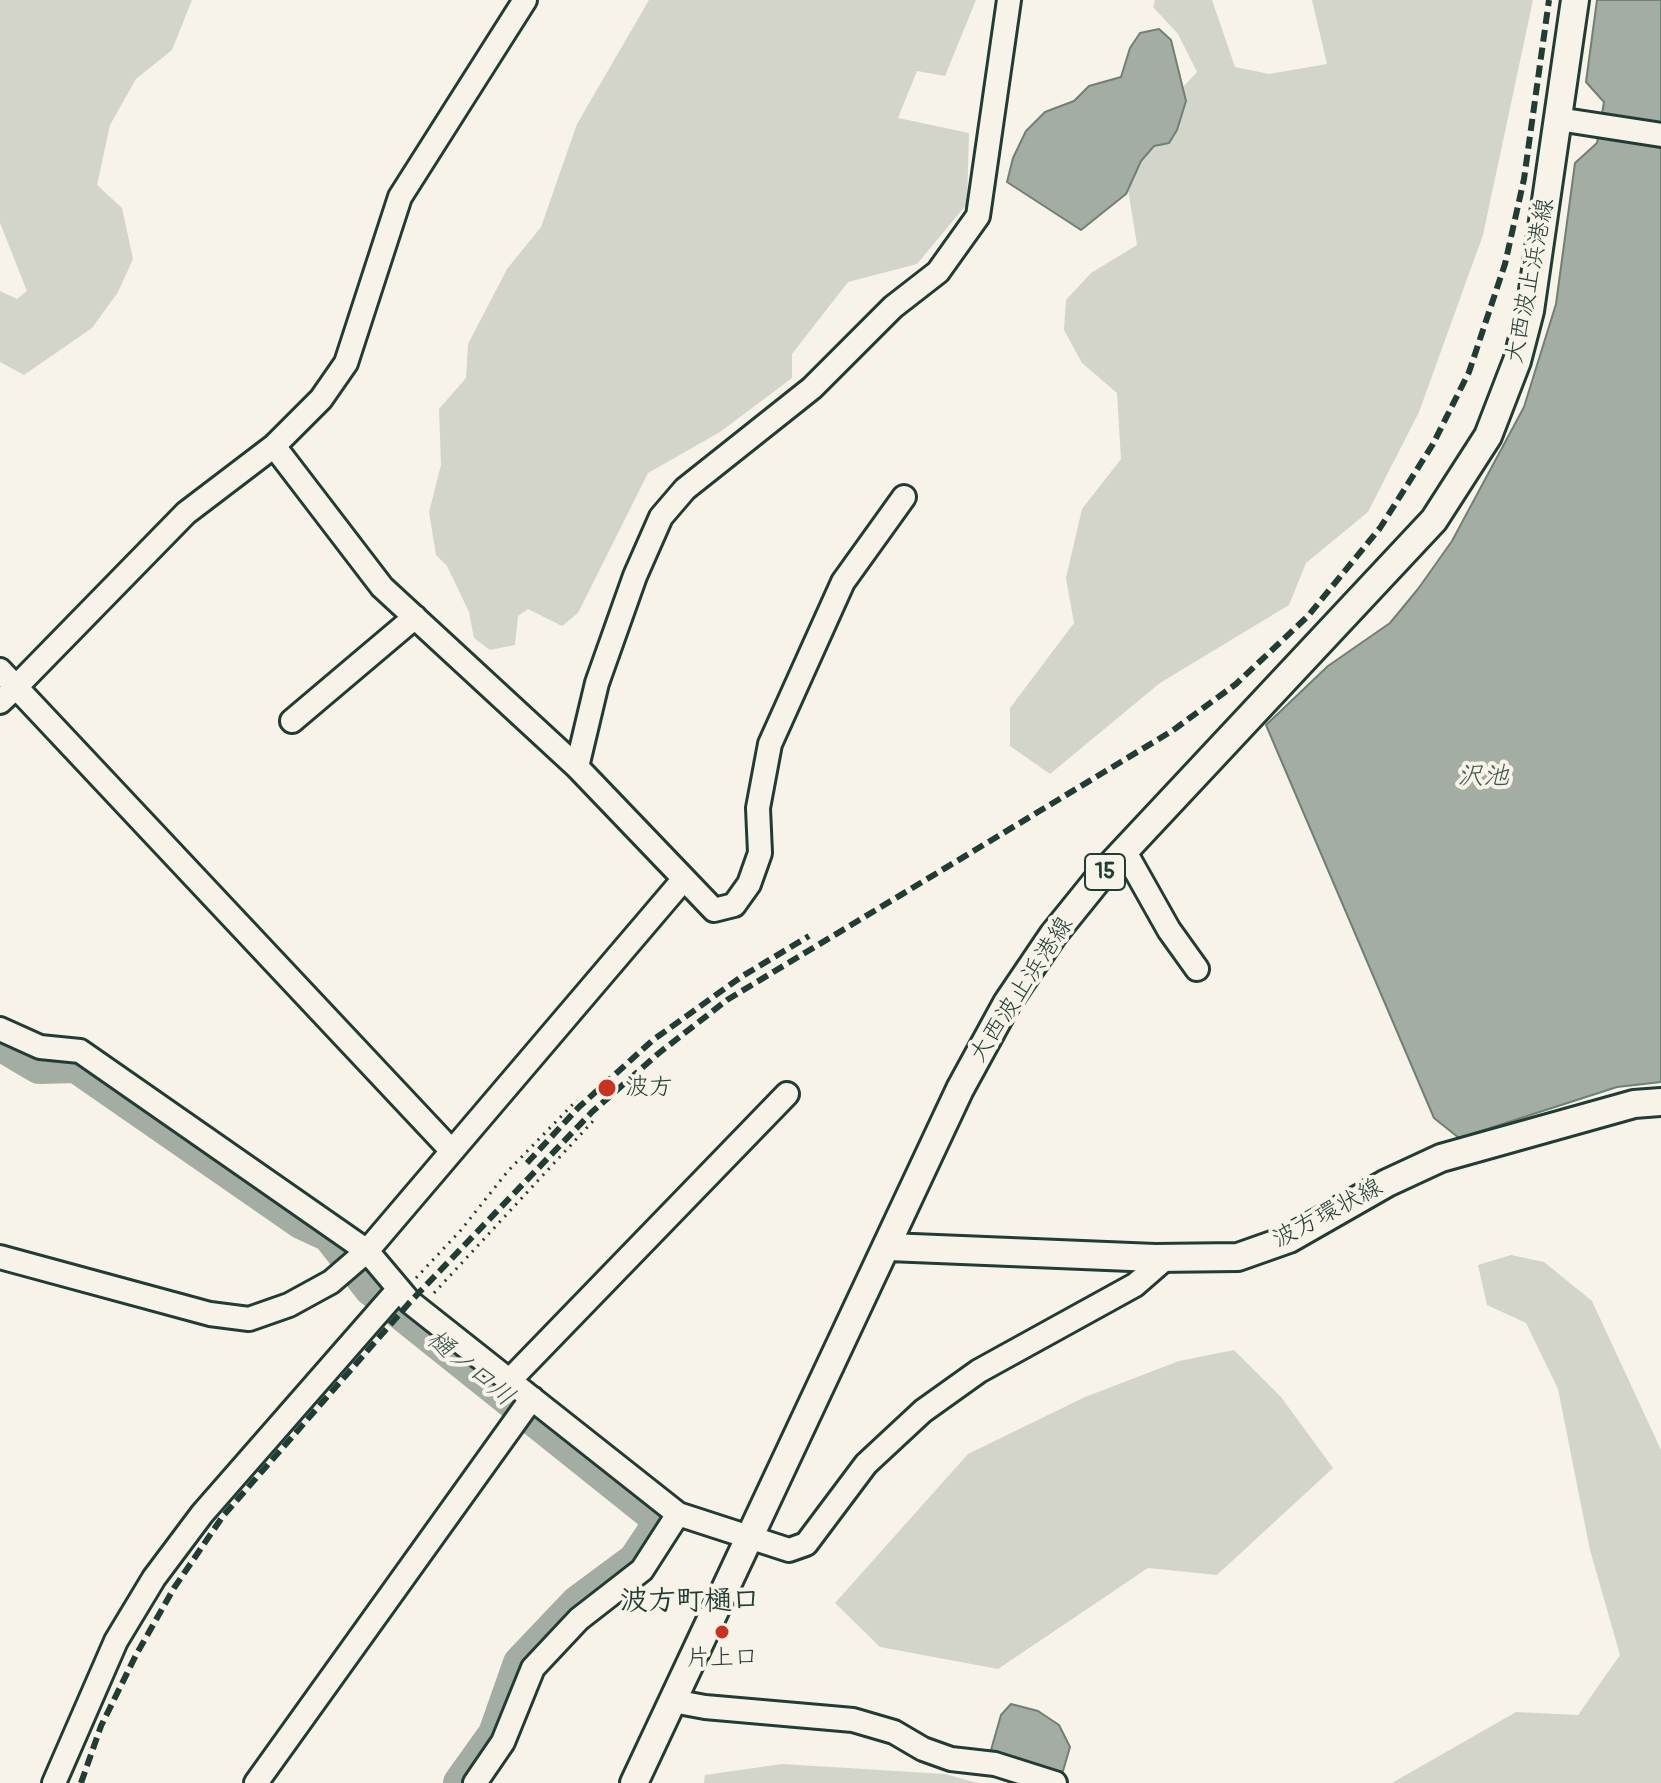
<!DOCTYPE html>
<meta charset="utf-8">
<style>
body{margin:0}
canvas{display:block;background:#f7f3e8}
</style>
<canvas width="1661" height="1783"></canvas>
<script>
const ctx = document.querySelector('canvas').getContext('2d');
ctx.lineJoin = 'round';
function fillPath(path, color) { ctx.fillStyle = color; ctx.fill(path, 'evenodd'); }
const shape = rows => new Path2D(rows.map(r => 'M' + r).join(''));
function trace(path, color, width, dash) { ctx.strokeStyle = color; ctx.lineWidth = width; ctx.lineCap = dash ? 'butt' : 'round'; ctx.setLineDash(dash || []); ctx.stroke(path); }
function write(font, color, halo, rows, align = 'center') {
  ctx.font = font + ' Pangolin,"Klee One",sans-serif'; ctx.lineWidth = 8; ctx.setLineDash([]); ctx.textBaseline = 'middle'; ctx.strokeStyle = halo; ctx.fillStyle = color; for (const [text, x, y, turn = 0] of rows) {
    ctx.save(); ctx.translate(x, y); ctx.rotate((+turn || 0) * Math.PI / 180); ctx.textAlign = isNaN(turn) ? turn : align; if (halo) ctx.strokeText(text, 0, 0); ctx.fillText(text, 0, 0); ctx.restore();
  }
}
fillPath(shape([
 [0,0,192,0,172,50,136,79,110,125,97,185,122,208,133,259,118,292,92,328,24,375,0,362,0,291,17,299,27,291,0,223],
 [649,0,976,0,945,76,917,71,898,118,969,133,967,204,917,264,848,282,792,354,792,378,720,432,648,473,578,613,562,626,528,609,518,616,515,645,490,650,474,638,469,612,447,566,436,555,429,512,441,465,439,409,466,378,468,344,507,269,541,227,577,124],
 [1155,0,1212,0,1235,67,1269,74,1327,64,1312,0,1533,0,1483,235,1419,412,1368,512,1306,563,1289,605,1160,683,1050,774,1010,746,1010,708,1074,623,1066,578,1082,509,1121,459,1117,393,1082,363,1064,330,1066,300,1091,273,1137,245,1122,152,1197,72,1178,34,1153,7],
 [1511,1255,1544,1262,1592,1301,1661,1450,1661,1783,1392,1783,1516,1712,1578,1715,1620,1655,1590,1550,1558,1389,1526,1323,1487,1305,1478,1265],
 [1234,1350,1281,1397,1333,1468,1217,1575,1148,1568,998,1669,880,1647,835,1603,968,1454,1085,1397,1179,1361],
 [782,1764,945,1774,978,1783,704,1783,705,1775]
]), '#d3d5ca');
const water = shape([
 [1597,0,1661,0,1661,1082,1617,1087,1459,1138,1434,1118,1266,725,1328,666,1390,623,1418,589,1452,541,1524,407,1556,304,1575,163,1597,143,1604,102,1586,82,1597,0],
 [1159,29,1171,40,1186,101,1177,130,1169,143,1154,146,1141,161,1126,194,1081,230,1007,182,1013,158,1026,131,1045,112,1074,101,1089,86,1121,77,1130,48,1140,33,1159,29],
 [1011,1704,1038,1711,1059,1725,1070,1747,1063,1771,1050,1775,989,1757,1001,1715,1011,1704]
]);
fillPath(water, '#a4ada3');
trace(water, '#6f8077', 2);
trace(shape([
 [0,1044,39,1067,76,1066,301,1222,329,1235,371,1289,661,1521,635,1560,577,1603,520,1663,495,1734,460,1783]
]), '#a4ada3', 34);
const minor = shape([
 [1558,119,1661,135],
 [274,446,382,587,577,767,714,910,734,905,749,884,760,853,758,808,770,744,843,582,904,497],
 [0,670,16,687,186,513,274,446,321,399,346,363,400,197,525,0],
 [0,702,16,687,450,1149],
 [292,721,415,617],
 [577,767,597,683,635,576,661,517,685,489,812,388,893,307,938,272,978,216,1009,0],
 [1124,850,1169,930,1197,969],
 [0,1029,40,1047,80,1051,367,1251,410,1302,678,1514,789,1550,806,1544,866,1464,923,1411,979,1371,1135,1285,1166,1258],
 [0,1257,210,1314,249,1319,289,1305,331,1282,367,1251,683,880],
 [509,1381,787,1094],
 [673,1701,705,1707,853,1720,894,1732,923,1749,951,1759,995,1764,1055,1783],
 [54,1783,116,1641,154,1578,202,1514,397,1291],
 [256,1783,532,1398],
 [475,1783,503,1742,533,1668,579,1619,642,1570,678,1514]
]);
const major = shape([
 [889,1247,1155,1258,1238,1257,1289,1239,1387,1183,1441,1158,1634,1104,1661,1102],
 [634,1783,960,1089,1007,1003,1053,935,1099,878,1434,520,1488,436,1517,361,1530,311,1575,0]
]);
trace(minor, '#1f3d34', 28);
trace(major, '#1f3d34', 32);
trace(shape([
 [416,1278,461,1230,508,1171,577,1100],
 [434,1293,594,1120]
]), '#1f3d34', 3, [2, 6]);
trace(minor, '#f7f3e8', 22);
trace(major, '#f7f3e8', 26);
trace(shape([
 [527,1163,579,1107,653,1040,741,977,809,936],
 [81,1783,101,1726,136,1655,174,1588,223,1516,410,1302,592,1112,659,1053,727,1000,1172,731,1236,684,1308,616,1380,528,1433,444,1469,372,1505,264,1524,179,1549,0]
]), '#1f3d34', 6, [12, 6]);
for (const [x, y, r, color] of [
 [607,1088,10,"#c8321e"],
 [722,1632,8,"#c8321e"]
]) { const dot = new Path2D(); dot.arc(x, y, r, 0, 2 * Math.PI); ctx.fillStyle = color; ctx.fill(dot); trace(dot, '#f7f3e8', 3); }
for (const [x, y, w] of [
 [1105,872,40]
]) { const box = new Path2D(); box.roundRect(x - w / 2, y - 18, w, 36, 6); ctx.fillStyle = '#f7f3e8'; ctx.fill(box); trace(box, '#1f3d34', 2); }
write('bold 22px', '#1f3d34', null, [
 ["15",1105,872]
]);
write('24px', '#1f3d34', '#f7f3e8', [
 ["大西波止浜港線",1531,281,-79],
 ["大西波止浜港線",1022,990,-57],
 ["波方環状線",1328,1214,-28]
]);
write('24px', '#1f3d34', '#f7f3e8', [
 ["波方",625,1088],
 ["片上口",722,1659,"center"]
], 'left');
write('italic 26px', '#405950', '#f7f3e8', [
 ["沢池",1483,777],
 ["樋ノ口川",470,1369,39]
]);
write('bold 28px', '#1f3d34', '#f7f3e8', [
 ["波方町樋口",690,1602]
]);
</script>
